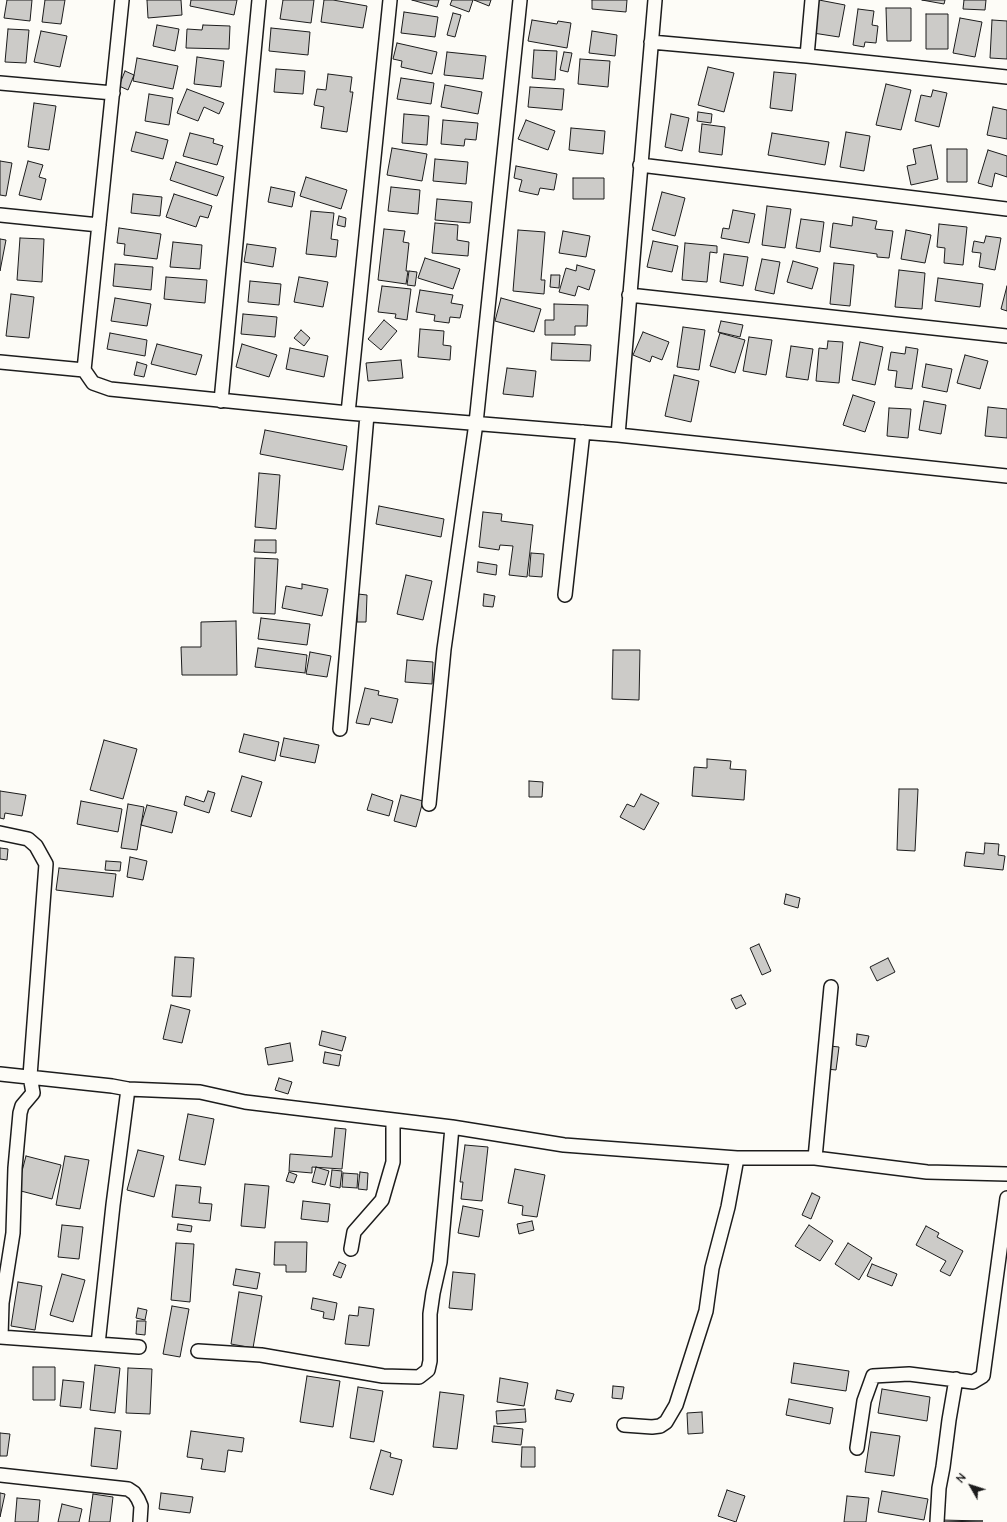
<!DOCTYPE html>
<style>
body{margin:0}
#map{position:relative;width:1007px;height:1522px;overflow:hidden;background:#fdfcf7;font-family:"Architects Daughter",sans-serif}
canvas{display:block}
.north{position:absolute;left:951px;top:1466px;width:40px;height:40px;-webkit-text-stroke:3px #fdfcf7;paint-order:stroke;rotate:309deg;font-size:11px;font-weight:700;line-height:16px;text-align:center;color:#1c1c1c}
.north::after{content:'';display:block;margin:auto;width:14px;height:18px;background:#1c1c1c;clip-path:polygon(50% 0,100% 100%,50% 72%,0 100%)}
</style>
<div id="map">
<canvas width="1007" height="1522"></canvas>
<div class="north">N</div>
</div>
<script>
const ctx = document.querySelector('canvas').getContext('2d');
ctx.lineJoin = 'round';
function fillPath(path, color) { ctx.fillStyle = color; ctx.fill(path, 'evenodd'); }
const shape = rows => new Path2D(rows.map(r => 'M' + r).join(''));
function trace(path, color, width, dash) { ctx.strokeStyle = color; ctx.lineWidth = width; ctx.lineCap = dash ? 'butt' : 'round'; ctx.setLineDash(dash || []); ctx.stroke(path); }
const building = shape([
 [7,0,32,0,30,21,4,18,7,0],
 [45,0,65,0,61,24,42,22,45,0],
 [147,0,181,0,182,15,148,18,147,0],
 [191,0,237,0,234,15,190,6,191,0],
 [283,0,314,0,311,23,280,19,283,0],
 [324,0,333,0,367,6,363,28,321,22,324,0],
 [412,0,439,0,437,7,412,0],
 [452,0,473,0,469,12,450,5,452,0],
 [474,0,491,0,489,6,474,0],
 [592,0,627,0,626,12,592,9,592,0],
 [819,0,845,5,839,37,813,33,819,0],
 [922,0,945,0,944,4,922,0],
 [964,0,986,0,985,10,963,9,964,0],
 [886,8,911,8,911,41,887,41,886,8],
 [858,9,874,11,872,25,878,26,876,43,865,42,864,47,853,45,858,9],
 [404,12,438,17,435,37,401,33,404,12],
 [453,13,461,15,455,37,447,35,453,13],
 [926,14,948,14,948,49,926,49,926,14],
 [960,18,982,22,975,57,953,53,960,18],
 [532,20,557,24,558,21,571,23,567,48,528,41,532,20],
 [992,20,1007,21,1007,59,990,58,992,20],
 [157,25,179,29,175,51,153,46,157,25],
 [203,25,230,26,229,49,186,48,187,29,202,30,203,25],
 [271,28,310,32,308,55,269,51,271,28],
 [8,29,29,30,26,63,5,62,8,29],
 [41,31,67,36,60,67,34,62,41,31],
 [592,31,617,35,615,56,589,53,592,31],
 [397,43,437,52,432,74,401,67,402,61,393,59,397,43],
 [534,50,557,51,555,80,532,78,534,50],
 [447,52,486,56,483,79,444,75,447,52],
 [564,52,572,53,568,72,560,70,564,52],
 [197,57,224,61,221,87,194,84,197,57],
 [137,58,178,66,173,89,133,81,137,58],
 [580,59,610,61,608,87,578,84,580,59],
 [708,67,734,73,724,112,698,105,708,67],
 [276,69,305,71,303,94,274,92,276,69],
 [125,71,134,75,128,90,119,86,125,71],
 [774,72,796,74,792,111,770,108,774,72],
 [328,74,352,77,350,92,353,92,347,132,321,128,324,107,314,105,317,89,326,90,328,74],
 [401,78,434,83,431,104,397,99,401,78],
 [886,84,911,90,901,130,876,125,886,84],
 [445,85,482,92,478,114,441,107,445,85],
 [530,87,564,89,562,110,528,107,530,87],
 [187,89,224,103,219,114,204,107,198,121,177,113,187,89],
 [933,90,947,93,939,127,915,121,921,95,931,97,933,90],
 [149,94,173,98,169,125,145,121,149,94],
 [34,103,56,106,49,150,28,147,34,103],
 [993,107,1007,110,1007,139,987,135,993,107],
 [698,112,712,114,711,123,697,121,698,112],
 [404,114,429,116,427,145,402,143,404,114],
 [671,114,689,118,682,151,665,147,671,114],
 [443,120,478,123,476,140,465,139,464,146,441,144,443,120],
 [526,120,555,131,548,150,518,139,526,120],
 [702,124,725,127,722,155,699,152,702,124],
 [571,128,605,131,603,154,569,150,571,128],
 [136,132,168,140,163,159,131,151,136,132],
 [846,132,870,136,864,171,840,167,846,132],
 [190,133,214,139,213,143,223,146,217,165,183,156,190,133],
 [772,133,829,142,825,165,768,155,772,133],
 [931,145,938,179,911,185,907,166,916,164,913,149,931,145],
 [392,148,427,154,422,181,387,175,392,148],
 [947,149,967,149,967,182,947,182,947,149],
 [988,150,1007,156,1007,177,995,173,992,187,978,183,988,150],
 [435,159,468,162,466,184,433,181,435,159],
 [0,161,12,163,6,196,0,195,0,161],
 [28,161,43,165,39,177,46,179,41,200,19,195,28,161],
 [176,162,224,177,217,196,170,180,176,162],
 [516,166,557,174,554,190,540,188,538,195,519,191,522,180,514,178,516,166],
 [306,177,347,190,341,209,300,196,306,177],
 [573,178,604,178,604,199,573,199,573,178],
 [271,187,295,192,292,207,268,202,271,187],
 [391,187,420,190,418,214,388,211,391,187],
 [662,192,685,198,675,236,652,230,662,192],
 [133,194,162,197,160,216,131,213,133,194],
 [174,194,212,206,208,218,200,216,196,227,166,217,174,194],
 [437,199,472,202,470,223,435,220,437,199],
 [767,206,791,209,785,248,762,245,767,206],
 [733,210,755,214,749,243,721,238,723,228,729,229,733,210],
 [311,211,334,213,331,239,338,240,336,257,306,254,311,211],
 [339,216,346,218,345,227,337,225,339,216],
 [853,217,877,221,875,229,893,231,889,258,877,257,877,254,830,247,833,223,852,226,853,217],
 [801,219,824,222,820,252,796,248,801,219],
 [435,223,458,225,457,240,469,242,468,256,432,253,435,223],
 [939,224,967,227,963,265,944,263,945,248,937,247,939,224],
 [119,228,161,234,157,259,124,255,125,244,117,243,119,228],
 [384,229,405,231,403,242,409,243,406,271,408,271,406,284,378,280,384,229],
 [518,230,545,232,541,280,545,280,544,294,513,291,518,230],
 [906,230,931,235,925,263,901,259,906,230],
 [563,231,590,236,586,257,559,253,563,231],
 [986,236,1001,238,995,270,979,267,981,253,972,252,974,241,984,243,986,236],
 [20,238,44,239,42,282,17,280,20,238],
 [0,239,6,240,0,271,0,239],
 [653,241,678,246,672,272,647,267,653,241],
 [173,242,202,245,200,269,170,267,173,242],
 [685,243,717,246,717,253,710,252,707,282,682,280,685,243],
 [247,244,276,248,273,267,244,262,247,244],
 [724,254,748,257,743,286,720,282,724,254],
 [425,258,460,269,453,289,418,278,425,258],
 [762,259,780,262,774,294,755,290,762,259],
 [793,261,818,268,812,289,787,282,793,261],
 [834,263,854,265,850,306,830,304,834,263],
 [115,264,153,267,151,290,113,286,115,264],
 [577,265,595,270,589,290,578,286,575,296,559,292,566,268,576,271,577,265],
 [899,270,925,273,922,309,895,307,899,270],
 [409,271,417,272,415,286,407,285,409,271],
 [551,275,560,275,559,288,550,287,551,275],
 [166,277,207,280,205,303,164,299,166,277],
 [299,277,328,282,323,307,294,302,299,277],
 [938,278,983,284,980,307,935,301,938,278],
 [250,281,281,284,279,305,248,302,250,281],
 [382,286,411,289,407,320,395,318,396,314,378,312,382,286],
 [1007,286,1007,311,1001,309,1007,286],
 [420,290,453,295,451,303,463,305,460,318,450,317,449,323,434,321,435,315,416,312,420,290],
 [11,294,34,297,29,338,6,336,11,294],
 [115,298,151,304,147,326,111,321,115,298],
 [501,298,541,309,534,332,495,321,501,298],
 [554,304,588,305,587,326,575,326,575,335,545,335,545,320,554,320,554,304],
 [243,314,277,317,275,337,241,334,243,314],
 [384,320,397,331,381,350,368,339,384,320],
 [721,321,743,325,740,337,718,332,721,321],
 [683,327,705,330,699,370,677,367,683,327],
 [420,329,444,331,443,345,451,346,450,360,418,357,420,329],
 [301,330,310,338,304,346,294,338,301,330],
 [643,332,669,342,662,360,652,356,650,362,633,355,643,332],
 [110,333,147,340,145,356,107,349,110,333],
 [720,333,745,340,735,373,710,366,720,333],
 [749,337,772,340,766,375,743,371,749,337],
 [828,341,843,342,839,383,816,381,819,348,827,349,828,341],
 [860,342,883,347,875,385,852,380,860,342],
 [552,343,591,345,590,361,551,360,552,343],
 [157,344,202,355,196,375,151,364,157,344],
 [242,344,277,355,269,377,236,367,242,344],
 [791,346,813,349,808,380,786,377,791,346],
 [906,347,918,349,912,389,895,387,897,371,888,370,891,352,905,354,906,347],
 [290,348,328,356,324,377,286,369,290,348],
 [965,355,988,361,980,389,957,383,965,355],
 [401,360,403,378,368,381,366,363,401,360],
 [137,362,147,365,144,377,134,375,137,362],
 [926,364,952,369,947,392,922,387,926,364],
 [507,368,536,371,533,397,503,394,507,368],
 [674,375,699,381,691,422,665,416,674,375],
 [853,395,875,402,865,432,843,425,853,395],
 [924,401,946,405,941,434,919,430,924,401],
 [988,407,1007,409,1007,438,985,436,988,407],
 [889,408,911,409,908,438,887,436,889,408],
 [265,430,347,446,343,470,260,454,265,430],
 [259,473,280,475,276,529,255,527,259,473],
 [379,506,444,519,441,537,376,524,379,506],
 [483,512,502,514,501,521,533,525,527,577,509,575,513,546,500,545,499,550,479,547,483,512],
 [255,540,276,540,276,553,254,552,255,540],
 [531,553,544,554,542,577,529,576,531,553],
 [255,558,278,559,275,614,253,613,255,558],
 [478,562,497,565,496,575,477,572,478,562],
 [406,575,432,581,423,620,397,614,406,575],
 [302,584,328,589,322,616,282,608,286,586,302,589,302,584],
 [358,594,367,595,366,622,357,622,358,594],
 [484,594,495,596,493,607,483,606,484,594],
 [261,618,310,624,307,645,258,639,261,618],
 [236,621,237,675,182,675,181,647,201,647,201,622,236,621],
 [258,648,307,655,305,673,255,667,258,648],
 [613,650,640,650,639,700,612,699,613,650],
 [310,652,331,656,327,677,306,674,310,652],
 [407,660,433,662,432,684,405,682,407,660],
 [365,688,379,691,378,695,398,699,392,723,371,718,369,725,356,723,365,688],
 [244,734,279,742,275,761,239,752,244,734],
 [284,738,319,745,315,763,280,756,284,738],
 [104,740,137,749,123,799,90,790,104,740],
 [707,759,731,761,730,769,746,770,744,800,692,796,694,767,707,768,707,759],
 [242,776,262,782,251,817,231,811,242,776],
 [529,781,543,782,542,797,529,797,529,781],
 [899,789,918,789,915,851,897,850,899,789],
 [0,791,26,795,22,816,5,813,4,819,0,818,0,791],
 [208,791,215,793,209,813,184,805,186,796,204,802,208,791],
 [372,794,393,801,389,816,367,810,372,794],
 [641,794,659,803,644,830,620,817,627,804,634,807,641,794],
 [401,795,423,801,416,827,394,821,401,795],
 [81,801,122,809,118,832,77,824,81,801],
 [128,804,144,807,137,850,121,848,128,804],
 [147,805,177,812,172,833,141,825,147,805],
 [985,843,999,844,998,855,1005,856,1003,870,964,866,966,852,984,854,985,843],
 [0,848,8,849,7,860,0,859,0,848],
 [130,857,147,861,143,880,127,877,130,857],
 [106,861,121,862,120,871,105,870,106,861],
 [59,868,116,874,113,897,56,890,59,868],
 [786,894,800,898,798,908,784,904,786,894],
 [759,944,771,971,762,975,750,948,759,944],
 [175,957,194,958,191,997,172,996,175,957],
 [888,958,895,972,877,981,870,967,888,958],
 [741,995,746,1004,736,1009,731,999,741,995],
 [171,1005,190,1010,182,1043,163,1039,171,1005],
 [322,1031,346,1037,342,1051,319,1045,322,1031],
 [857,1034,869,1036,866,1047,856,1045,857,1034],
 [290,1043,293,1061,268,1065,265,1048,290,1043],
 [830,1046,839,1047,836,1070,827,1069,830,1046],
 [325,1052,341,1055,339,1066,323,1063,325,1052],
 [279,1078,292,1082,288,1094,275,1090,279,1078],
 [188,1114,214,1119,205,1165,179,1160,188,1114],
 [335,1128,346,1129,342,1169,312,1167,312,1173,289,1171,290,1154,332,1157,335,1128],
 [465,1145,488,1147,482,1201,461,1199,463,1182,460,1182,465,1145],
 [138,1150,164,1156,154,1197,127,1190,138,1150],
 [26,1156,61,1165,52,1199,17,1190,26,1156],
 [65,1156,89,1160,80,1209,56,1205,65,1156],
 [316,1167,329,1171,325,1185,312,1182,316,1167],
 [515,1169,545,1175,537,1217,522,1215,523,1206,508,1203,515,1169],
 [332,1170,342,1171,340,1188,330,1186,332,1170],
 [289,1172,297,1175,294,1183,286,1181,289,1172],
 [360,1172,368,1173,367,1190,358,1189,360,1172],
 [343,1173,358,1174,357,1188,342,1187,343,1173],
 [245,1184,269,1186,265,1228,241,1226,245,1184],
 [176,1185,201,1187,199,1203,212,1204,210,1221,172,1217,176,1185],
 [812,1193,820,1197,811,1219,802,1215,812,1193],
 [303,1201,330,1204,328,1222,301,1219,303,1201],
 [463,1206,483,1210,479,1237,458,1233,463,1206],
 [532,1221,534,1230,519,1234,517,1224,532,1221],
 [178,1224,192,1226,191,1232,177,1230,178,1224],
 [62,1225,83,1227,79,1259,58,1257,62,1225],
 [809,1225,833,1241,820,1261,795,1246,809,1225],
 [926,1226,939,1233,937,1237,963,1251,950,1276,940,1271,946,1261,916,1245,926,1226],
 [275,1242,307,1242,306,1272,286,1272,286,1265,274,1265,275,1242],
 [176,1243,194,1244,190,1302,171,1300,176,1243],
 [848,1243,872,1258,859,1280,835,1264,848,1243],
 [339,1262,346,1265,341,1278,333,1275,339,1262],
 [872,1264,897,1274,892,1286,867,1276,872,1264],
 [236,1269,260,1273,257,1289,233,1285,236,1269],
 [453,1272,475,1274,472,1310,449,1308,453,1272],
 [62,1274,85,1280,73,1322,50,1315,62,1274],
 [18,1282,42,1286,35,1330,11,1326,18,1282],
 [239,1292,262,1296,253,1348,231,1344,239,1292],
 [313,1298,337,1303,334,1320,323,1318,324,1312,311,1309,313,1298],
 [172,1306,189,1309,180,1357,163,1354,172,1306],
 [359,1307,374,1309,369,1346,345,1344,349,1315,358,1316,359,1307],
 [138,1308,147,1310,145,1320,136,1318,138,1308],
 [137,1321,146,1321,145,1335,136,1334,137,1321],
 [794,1363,849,1371,846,1391,791,1383,794,1363],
 [95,1365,120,1368,115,1413,90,1410,95,1365],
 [33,1367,55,1367,55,1400,33,1400,33,1367],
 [128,1368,152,1369,150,1414,126,1413,128,1368],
 [307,1376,340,1381,333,1427,300,1422,307,1376],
 [500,1378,528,1383,524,1406,497,1402,500,1378],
 [63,1380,84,1382,81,1408,60,1406,63,1380],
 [613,1386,624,1387,622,1399,612,1398,613,1386],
 [358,1387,383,1391,374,1442,350,1438,358,1387],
 [882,1389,930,1397,927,1421,878,1413,882,1389],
 [557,1390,574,1394,571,1402,555,1399,557,1390],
 [440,1392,464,1395,457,1449,433,1447,440,1392],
 [789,1399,833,1408,830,1424,786,1415,789,1399],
 [525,1409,526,1422,497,1424,496,1411,525,1409],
 [702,1412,703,1433,688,1434,687,1413,702,1412],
 [494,1426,523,1429,521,1445,492,1442,494,1426],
 [95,1428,121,1431,117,1469,91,1466,95,1428],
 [191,1431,244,1438,242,1452,228,1450,225,1472,201,1469,203,1459,187,1457,191,1431],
 [871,1432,900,1436,894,1476,865,1472,871,1432],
 [0,1433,10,1434,7,1456,0,1456,0,1433],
 [522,1447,535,1447,535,1467,521,1467,522,1447],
 [381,1450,391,1453,390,1457,402,1460,393,1495,370,1489,381,1450],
 [727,1490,745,1496,736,1522,718,1516,727,1490],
 [882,1491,928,1499,924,1520,878,1512,882,1491],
 [0,1493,5,1494,0,1517,0,1493],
 [161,1493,193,1497,190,1513,159,1509,161,1493],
 [93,1494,113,1497,110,1522,89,1522,93,1494],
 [847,1496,869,1498,866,1522,844,1522,847,1496],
 [17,1498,40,1500,38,1522,15,1522,17,1498],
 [62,1504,82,1509,79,1522,58,1522,62,1504],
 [941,1520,983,1521,941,1522,941,1520]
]);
fillPath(building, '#cccbc8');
trace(building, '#1c1c1c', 1);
const minor = shape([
 [651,42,807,56,1007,77],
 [807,56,812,0],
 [0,83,113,93],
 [640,165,1007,209],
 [0,215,99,225],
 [629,295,1007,336],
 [0,362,84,370,93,383,110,389,348,413,618,435,1007,476],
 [84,370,122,0],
 [221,401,259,0],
 [348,413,390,0],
 [618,435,655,0],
 [565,595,583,432],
 [340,729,367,415],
 [429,804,444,649,476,423,520,0],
 [0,833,28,839,36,846,46,864,30,1076,33,1093,22,1106,20,1113,15,1168,13,1233,2,1303,1,1337],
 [0,1074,112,1086,128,1089,200,1092,245,1102,452,1127,564,1145,737,1158,815,1158,927,1172,1007,1174],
 [815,1158,831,987],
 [351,1249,354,1232,382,1200,393,1162,393,1121],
 [0,1337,139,1347],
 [98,1344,113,1205,128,1089],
 [198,1351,261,1355,383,1376,419,1377,428,1370,430,1361,430,1314,433,1293,440,1262,452,1127],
 [624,1425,652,1427,660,1426,666,1422,676,1405,706,1311,712,1268,728,1207,737,1158],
 [857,1448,864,1401,873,1376,909,1374,973,1382,983,1376,1007,1198],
 [0,1475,128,1489,134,1493,138,1499,141,1506,140,1522],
 [937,1522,939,1488,943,1467,949,1420,956,1379]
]);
trace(minor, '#1c1c1c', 16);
trace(minor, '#fdfcf7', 13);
</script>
